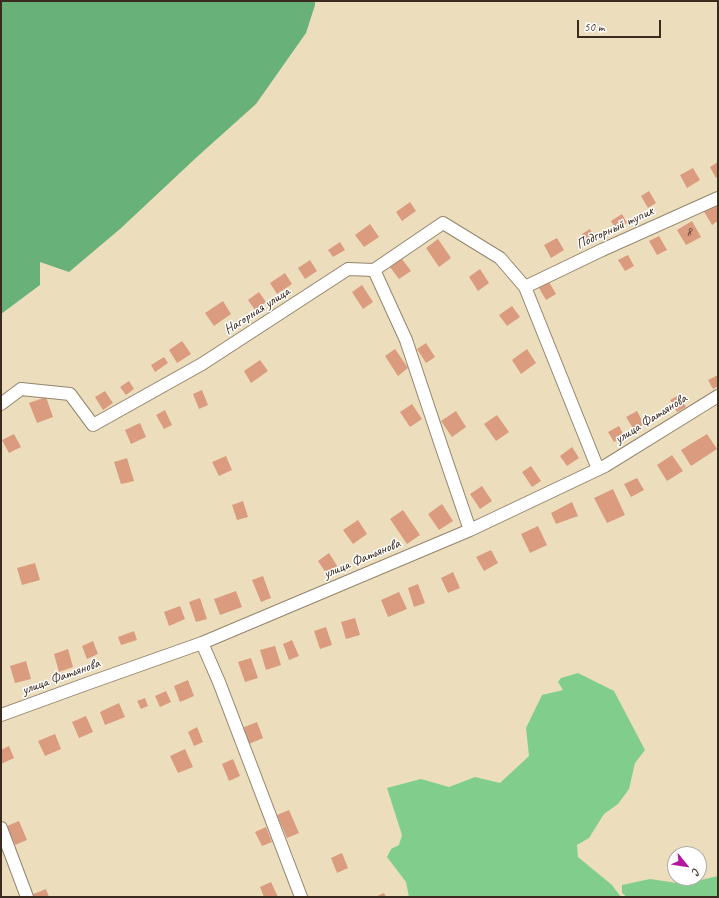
<!DOCTYPE html>
<meta charset="utf-8">
<style>
body{margin:0}
#map{position:relative;width:719px;height:898px;overflow:hidden;background:#ecdebc;font-family:Caveat,sans-serif}
canvas{display:block}
.frame{position:absolute;inset:0;border:2px solid #3b2a1e;pointer-events:none}
.north{position:absolute;left:667px;top:846px;width:40px;height:40px;box-sizing:border-box;background:#fff;border:1px solid #b1aaa5;border-radius:50%;rotate:120deg;font-size:11px;font-weight:700;line-height:16px;text-align:center;color:#3b2a1e}
.north::after{content:'';display:block;margin:auto;width:14px;height:18px;background:#b5179e;clip-path:polygon(50% 0,100% 100%,50% 72%,0 100%)}
.scale{position:absolute;left:577px;top:20px;width:84px;height:18px;box-sizing:border-box;border:2px solid #3b2a1e;border-top:0;padding-left:5px;font-size:12px;line-height:14px;white-space:nowrap;color:#3b2a1e;-webkit-text-stroke:3px #fff;paint-order:stroke}
</style>
<div id="map">
<canvas width="719" height="898"></canvas>
<div class="frame"></div>
<div class="north">С</div>
<div class="scale">50 m</div>
</div>
<script>
const ctx = document.querySelector('canvas').getContext('2d');
ctx.lineJoin = 'round';
function fillPath(path, color) { ctx.fillStyle = color; ctx.fill(path, 'evenodd'); }
const shape = rows => new Path2D(rows.map(r => 'M' + r).join(''));
function trace(path, color, width, dash) { ctx.strokeStyle = color; ctx.lineWidth = width; ctx.lineCap = dash ? 'butt' : 'round'; ctx.setLineDash(dash || []); ctx.stroke(path); }
function write(font, color, halo, rows, align = 'center') {
  ctx.font = font + ' Caveat,sans-serif'; ctx.lineWidth = 3; ctx.setLineDash([]); ctx.textBaseline = 'middle'; ctx.strokeStyle = halo; ctx.fillStyle = color; for (const [text, x, y, turn = 0] of rows) {
    ctx.save(); ctx.translate(x, y); ctx.rotate((+turn || 0) * Math.PI / 180); ctx.textAlign = isNaN(turn) ? turn : align; if (halo) ctx.strokeText(text, 0, 0); ctx.fillText(text, 0, 0); ctx.restore();
  }
}
fillPath(shape([
 [578,673,614,691,645,750,635,763,629,789,618,804,604,814,589,838,577,845,578,857,612,885,621,897,409,897,406,882,387,857,391,849,399,845,402,835,387,788,421,779,449,787,475,777,500,783,529,756,526,728,542,695,563,690,558,682,561,678],
 [718,876,718,897,627,897,622,893,622,885,650,879,684,884]
]), '#81ce8c');
fillPath(shape([
 [1,1,315,1,315,5,306,33,256,104,198,156,120,229,69,272,40,262,40,285,1,314]
]), '#68b178');
fillPath(shape([
 [718,162,718,177,716,178,710,167],
 [693,168,700,180,687,188,680,175],
 [649,191,656,203,648,208,641,196],
 [410,202,416,211,402,221,396,212],
 [716,202,718,205,718,221,712,225,703,210],
 [622,214,627,223,616,230,611,221],
 [692,221,701,237,686,245,677,230],
 [370,224,379,237,364,247,355,235],
 [590,229,596,241,589,245,582,234],
 [659,236,667,250,657,255,649,241],
 [557,238,564,250,551,258,544,245],
 [438,239,451,258,439,267,426,248],
 [340,242,345,250,333,257,328,250],
 [628,255,634,266,625,271,618,260],
 [402,259,411,271,399,279,390,267],
 [310,260,317,271,305,279,298,268],
 [480,269,489,283,478,291,469,277],
 [285,273,292,284,277,294,270,283],
 [549,282,556,294,546,300,539,288],
 [362,285,373,302,363,309,352,292],
 [259,292,266,302,255,310,248,300],
 [223,301,231,314,214,326,205,313],
 [512,306,520,317,507,326,499,315],
 [182,341,191,354,177,363,169,350],
 [426,343,435,357,426,363,417,349],
 [395,349,408,368,398,376,385,356],
 [527,349,536,363,521,374,512,360],
 [164,357,168,363,155,372,151,365],
 [260,360,268,371,251,383,244,371],
 [718,375,718,386,713,389,708,380],
 [129,381,134,389,126,395,120,387],
 [202,390,208,405,199,409,193,394],
 [105,391,113,403,103,410,95,397],
 [679,395,686,407,677,412,670,400],
 [46,397,53,417,37,423,29,403],
 [412,404,422,419,410,427,400,412],
 [165,410,172,425,164,429,156,415],
 [456,411,466,427,452,437,441,421],
 [637,411,644,424,634,430,626,417],
 [497,415,509,432,496,441,484,424],
 [140,423,146,437,131,444,125,430],
 [619,426,624,436,614,442,608,432],
 [14,434,21,447,9,453,2,440],
 [707,434,717,449,691,466,681,450],
 [572,447,579,458,567,466,560,456],
 [672,455,683,471,667,481,657,465],
 [226,456,232,470,219,476,212,462],
 [127,458,134,481,121,484,114,462],
 [531,466,541,481,532,487,522,472],
 [637,478,644,490,631,497,624,484],
 [482,486,492,501,480,509,470,494],
 [613,489,625,515,607,523,594,498],
 [243,501,248,517,237,520,232,505],
 [572,502,578,516,556,524,551,513],
 [442,504,453,521,439,530,428,514],
 [403,510,420,535,407,544,390,519],
 [358,520,367,534,353,544,343,530],
 [538,526,547,545,530,553,521,534],
 [491,550,498,563,484,571,476,557],
 [329,553,339,569,328,576,318,561],
 [35,563,40,580,22,585,17,568],
 [453,572,460,588,448,593,441,578],
 [263,576,271,598,261,602,252,580],
 [418,584,425,603,414,607,408,588],
 [236,591,242,607,220,615,214,599],
 [399,592,407,609,388,617,381,600],
 [200,598,207,619,196,622,189,602],
 [180,606,185,619,169,626,164,612],
 [355,618,360,635,346,639,341,622],
 [326,627,332,645,320,649,314,631],
 [134,631,137,640,121,645,118,637],
 [292,640,299,656,289,660,283,644],
 [93,641,98,654,87,659,82,646],
 [275,646,281,665,266,670,260,650],
 [68,649,73,667,59,672,54,654],
 [251,658,258,678,245,682,238,662],
 [26,661,31,679,15,683,10,666],
 [188,680,194,696,180,702,174,686],
 [166,691,171,702,160,707,155,696],
 [145,698,148,706,141,709,137,701],
 [119,703,125,717,105,725,100,712],
 [86,716,93,732,79,738,72,722],
 [257,722,263,738,249,744,242,728],
 [197,727,203,742,194,746,188,732],
 [55,734,61,749,45,756,38,741],
 [9,746,14,758,1,764,1,750],
 [185,749,193,767,178,773,170,756],
 [233,759,240,776,229,781,222,764],
 [289,810,299,833,287,838,277,815],
 [19,821,27,840,15,845,7,826],
 [266,827,272,842,262,846,255,832],
 [342,853,348,868,337,873,331,858],
 [271,882,278,897,264,897,260,887],
 [46,889,49,897,32,897,31,895],
 [384,893,386,897,375,897]
]), '#da9b7e');
const minor = shape([
 [374,270,406,340,441,445,470,530],
 [525,287,602,250,718,198],
 [1,404,21,389,70,394,93,425,202,364,348,269,374,270,443,223,500,258,525,287,598,469],
 [202,643,219,682,301,897],
 [1,715,89,683,202,643,470,530,605,466,718,396],
 [1,828,27,897]
]);
trace(minor, '#94846d', 14);
trace(minor, '#fff', 12);
write('12px', '#634636', null, [
 ["8",689,233]
]);
write('14px', '#3b2a1e', '#fff', [
 ["Подгорный тупик",615,228,-25],
 ["Нагорная улица",257,311,-33],
 ["улица Фатьянова",651,419,-32],
 ["улица Фатьянова",362,559,-23],
 ["улица Фатьянова",61,677,-20]
]);
</script>
